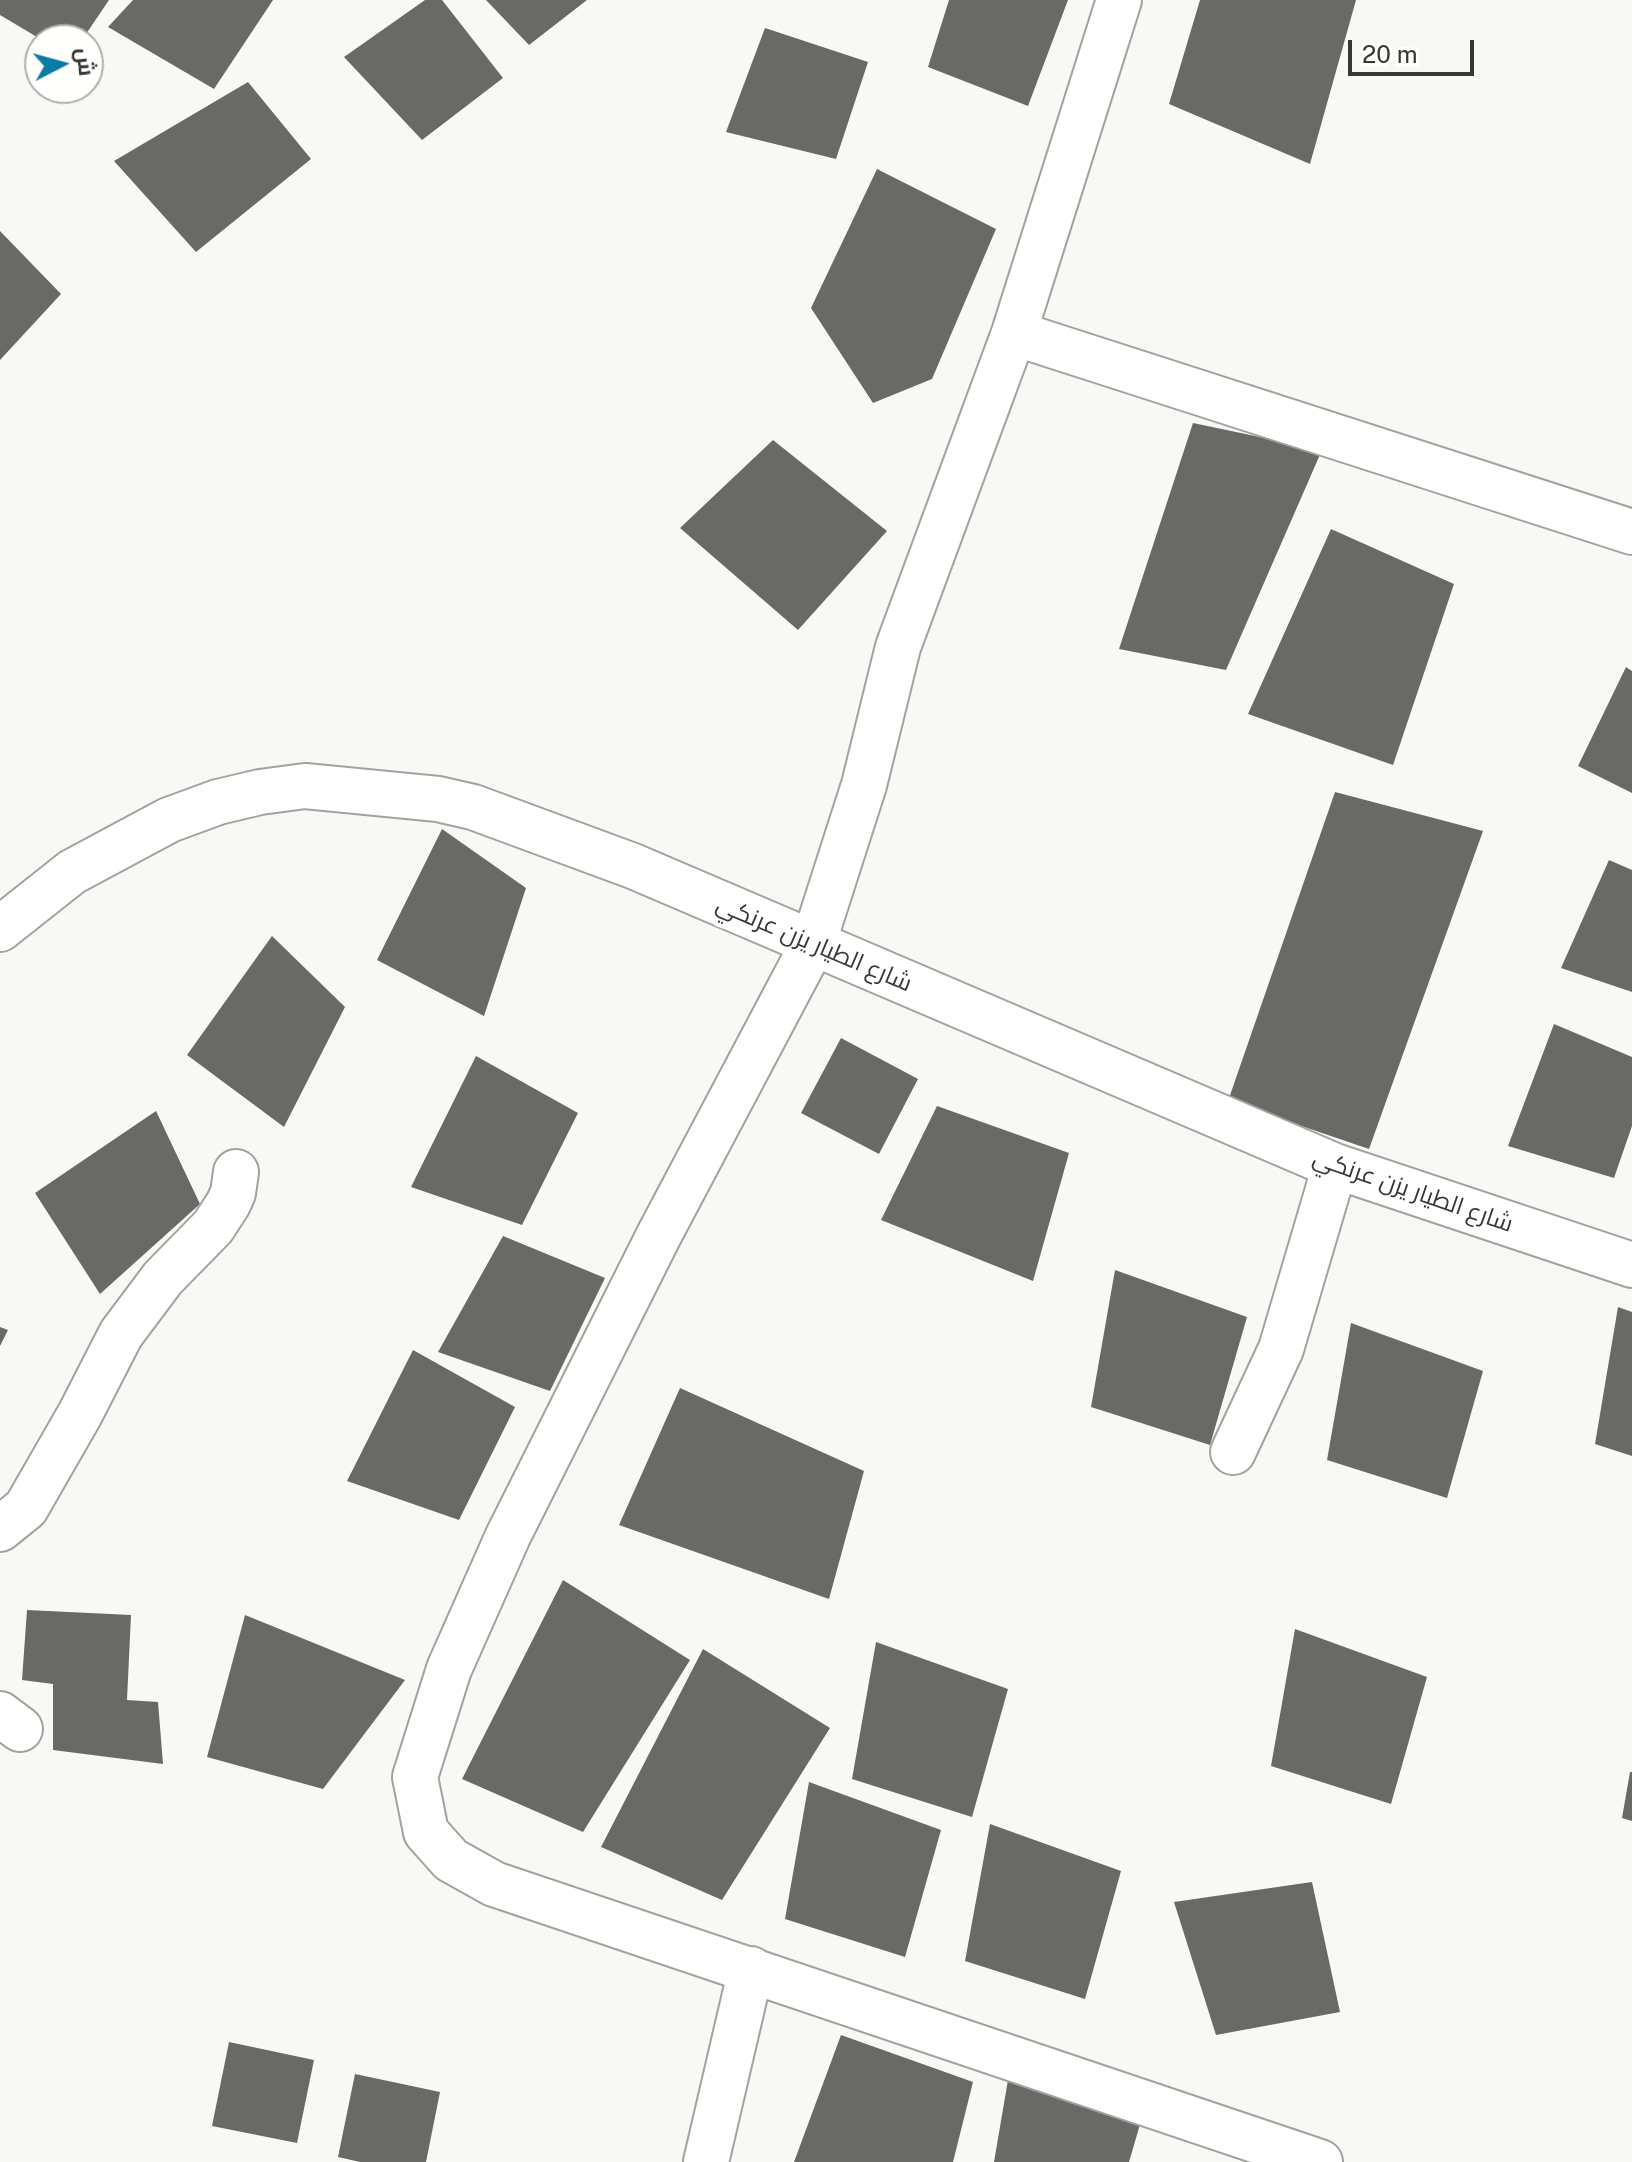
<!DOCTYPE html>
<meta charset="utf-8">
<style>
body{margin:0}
#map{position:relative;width:1632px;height:2162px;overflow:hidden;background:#f8f8f5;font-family:"Public Sans",Cairo,sans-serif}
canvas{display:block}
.north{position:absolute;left:24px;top:24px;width:80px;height:80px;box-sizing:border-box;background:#fffffe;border:2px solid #afafae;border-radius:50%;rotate:84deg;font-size:22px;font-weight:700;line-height:32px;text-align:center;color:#373736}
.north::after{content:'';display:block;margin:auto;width:28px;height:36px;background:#0c7ba4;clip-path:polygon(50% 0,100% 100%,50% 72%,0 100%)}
.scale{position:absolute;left:1348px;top:40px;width:126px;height:36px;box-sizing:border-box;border:4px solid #373736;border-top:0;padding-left:10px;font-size:24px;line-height:28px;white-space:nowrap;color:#373736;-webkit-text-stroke:6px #fffffe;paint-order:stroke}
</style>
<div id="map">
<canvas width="1632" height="2162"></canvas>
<div class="north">ش</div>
<div class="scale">20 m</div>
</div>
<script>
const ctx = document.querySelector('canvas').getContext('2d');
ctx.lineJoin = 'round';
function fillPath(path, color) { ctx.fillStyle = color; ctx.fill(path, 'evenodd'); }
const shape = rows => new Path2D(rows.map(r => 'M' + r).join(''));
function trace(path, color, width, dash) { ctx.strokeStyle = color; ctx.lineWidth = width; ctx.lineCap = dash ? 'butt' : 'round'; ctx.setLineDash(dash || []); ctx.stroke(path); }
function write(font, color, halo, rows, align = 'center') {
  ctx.font = font + ' "Public Sans",Cairo,sans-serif'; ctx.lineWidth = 8; ctx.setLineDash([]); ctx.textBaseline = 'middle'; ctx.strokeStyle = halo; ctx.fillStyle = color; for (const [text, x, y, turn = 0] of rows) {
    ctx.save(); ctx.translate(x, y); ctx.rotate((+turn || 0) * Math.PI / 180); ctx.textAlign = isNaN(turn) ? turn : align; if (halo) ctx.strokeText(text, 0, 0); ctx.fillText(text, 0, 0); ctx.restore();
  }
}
fillPath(shape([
 [0,0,109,0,82,40,42,40,0,15],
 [133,0,273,0,214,89,108,27],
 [425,0,442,0,503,78,422,140,344,57],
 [486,0,587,0,529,45],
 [949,0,1068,0,1028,106,928,67],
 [1200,0,1356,0,1310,164,1169,104],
 [765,28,868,62,836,159,726,132],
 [248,82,311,159,196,252,114,161],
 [877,169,996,229,932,379,873,403,811,308],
 [0,231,61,294,0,360],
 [1193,423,1322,450,1226,670,1119,649],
 [773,440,887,531,798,630,680,528],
 [1331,529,1454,584,1393,765,1248,714],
 [1626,667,1632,671,1632,793,1578,766],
 [1335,792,1483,831,1369,1149,1228,1101],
 [442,829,526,888,484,1016,377,960],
 [1609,860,1632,870,1632,992,1561,968],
 [272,936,345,1007,284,1127,187,1055],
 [1554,1024,1632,1057,1632,1126,1614,1178,1508,1146],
 [841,1038,918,1079,879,1154,801,1113],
 [476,1056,578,1113,522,1225,411,1187],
 [937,1106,1069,1153,1033,1281,881,1220],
 [156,1111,200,1204,100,1294,35,1193],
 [503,1236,605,1278,550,1391,438,1352],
 [1115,1270,1247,1317,1210,1445,1091,1407],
 [1618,1307,1632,1312,1632,1456,1595,1444],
 [1351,1323,1483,1371,1447,1498,1327,1460],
 [0,1327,8,1330,0,1346],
 [413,1350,515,1407,459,1520,347,1481],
 [680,1388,864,1471,829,1599,619,1525],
 [563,1580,690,1660,583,1832,462,1779],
 [27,1610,131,1615,127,1700,158,1702,163,1764,53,1750,53,1684,22,1680],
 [245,1615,405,1680,323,1789,207,1757],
 [1295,1629,1427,1677,1391,1804,1271,1766],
 [876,1642,1008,1689,972,1817,852,1779],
 [703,1649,830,1728,722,1900,601,1847],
 [1630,1772,1632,1772,1632,1821,1622,1818],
 [809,1782,941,1830,905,1957,785,1919],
 [990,1824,1121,1871,1085,1999,965,1961],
 [1312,1882,1340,2012,1216,2035,1174,1902],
 [841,2035,973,2082,953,2162,794,2162],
 [229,2042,314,2060,297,2143,212,2126],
 [355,2074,440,2092,426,2162,360,2162,338,2157],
 [1009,2074,1141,2121,1129,2162,994,2162]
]), '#696966');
const minor = shape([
 [1119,0,1014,333,898,647,864,785,813,944,659,1235,508,1536,449,1669,415,1777,426,1832,451,1860,494,1884,1320,2162],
 [1014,333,1632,532],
 [0,929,72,872,169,820,218,802,260,792,305,786,438,799,473,807,633,866,1335,1166,1632,1265],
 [1233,1452,1281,1349,1335,1166],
 [0,1529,26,1508,80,1414,121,1334,163,1278,213,1227,228,1204,233,1193,236,1172],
 [0,1714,20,1729],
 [706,2162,751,1969]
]);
trace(minor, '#a2a29f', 48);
trace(minor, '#fff', 44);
write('24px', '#373736', '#fffffe', [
 ["شارع الطيار يزن عرنكي",814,944,23],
 ["شارع الطيار يزن عرنكي",1413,1191,19]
]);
</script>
